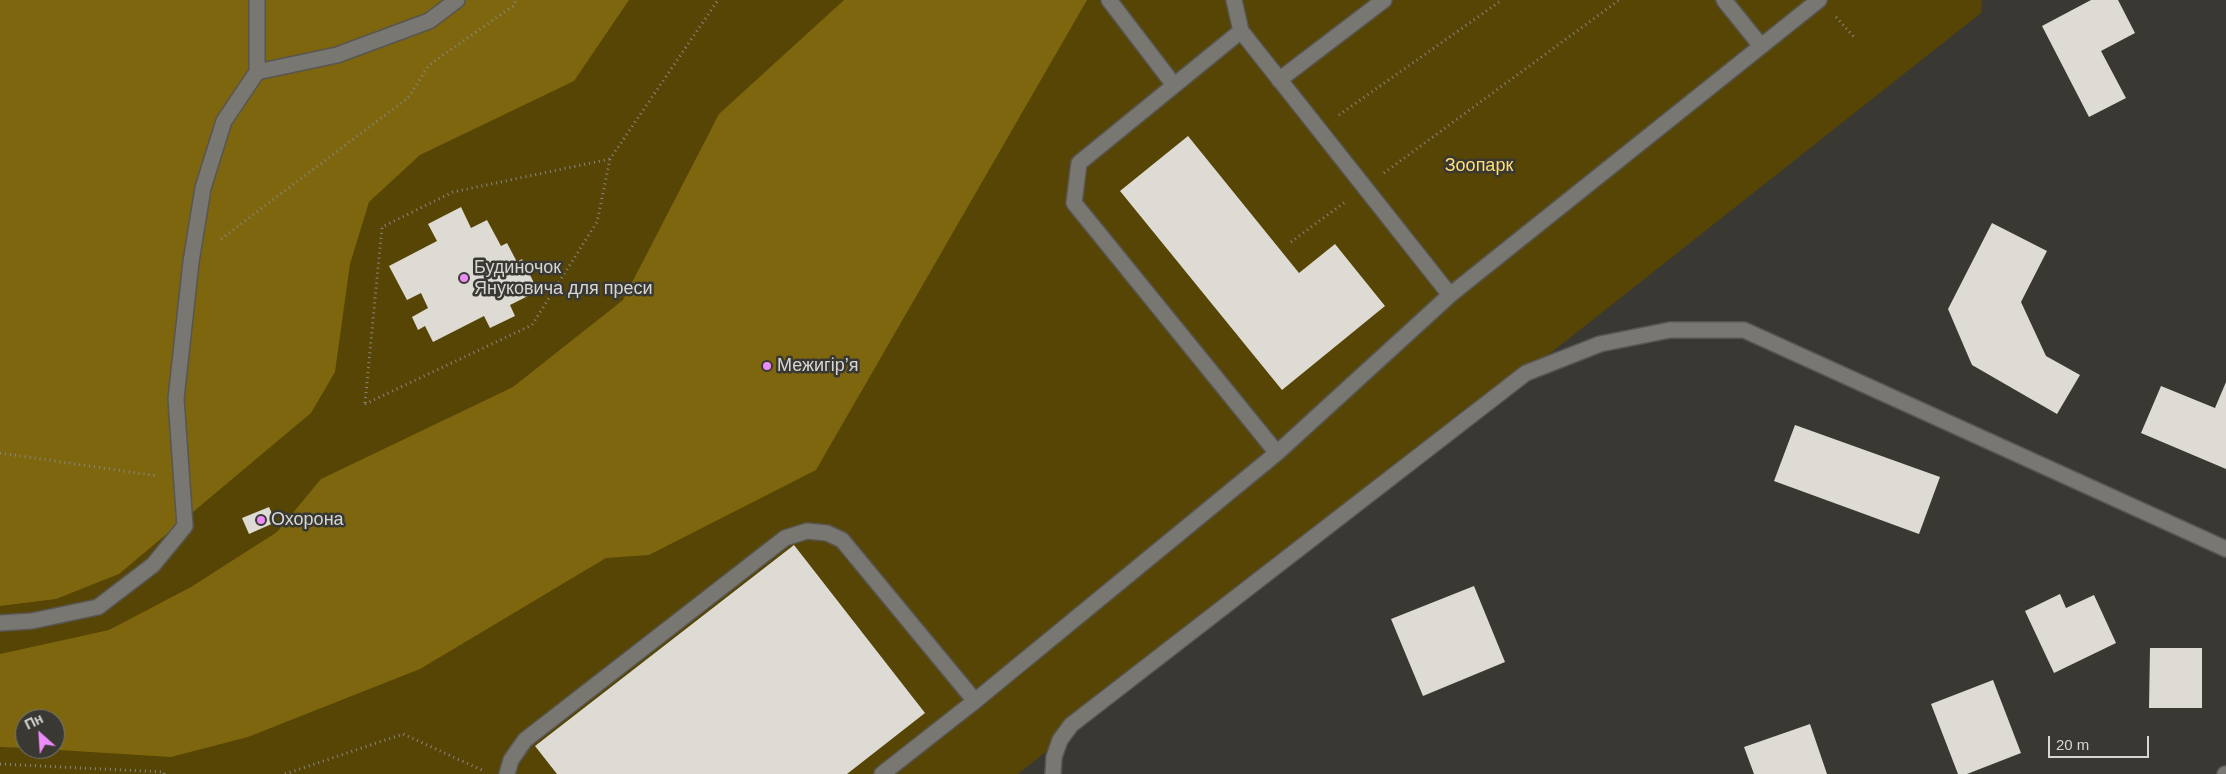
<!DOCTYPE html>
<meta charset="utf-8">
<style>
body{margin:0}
#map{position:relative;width:2226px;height:774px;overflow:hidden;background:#393832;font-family:Arial,sans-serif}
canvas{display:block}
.north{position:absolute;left:15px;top:709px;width:50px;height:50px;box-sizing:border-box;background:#393832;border:1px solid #787772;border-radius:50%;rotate:334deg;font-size:14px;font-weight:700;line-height:20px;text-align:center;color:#d7d6d3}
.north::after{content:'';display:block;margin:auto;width:18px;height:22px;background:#ec8cfa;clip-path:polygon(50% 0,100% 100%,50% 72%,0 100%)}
.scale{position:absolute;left:2048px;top:736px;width:101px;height:22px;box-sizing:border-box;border:2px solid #d7d6d3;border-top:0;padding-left:6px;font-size:15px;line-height:18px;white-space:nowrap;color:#d7d6d3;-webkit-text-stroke:4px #393832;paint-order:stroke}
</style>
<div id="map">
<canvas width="2226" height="774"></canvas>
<div class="north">Пн</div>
<div class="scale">20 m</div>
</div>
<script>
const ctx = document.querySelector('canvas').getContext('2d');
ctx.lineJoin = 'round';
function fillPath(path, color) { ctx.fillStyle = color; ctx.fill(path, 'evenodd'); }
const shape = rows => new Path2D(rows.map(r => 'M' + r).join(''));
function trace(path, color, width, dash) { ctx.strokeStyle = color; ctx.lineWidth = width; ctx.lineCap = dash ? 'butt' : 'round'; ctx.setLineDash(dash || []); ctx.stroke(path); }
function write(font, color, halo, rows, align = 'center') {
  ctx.font = font + ' Arial,sans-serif'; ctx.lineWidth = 5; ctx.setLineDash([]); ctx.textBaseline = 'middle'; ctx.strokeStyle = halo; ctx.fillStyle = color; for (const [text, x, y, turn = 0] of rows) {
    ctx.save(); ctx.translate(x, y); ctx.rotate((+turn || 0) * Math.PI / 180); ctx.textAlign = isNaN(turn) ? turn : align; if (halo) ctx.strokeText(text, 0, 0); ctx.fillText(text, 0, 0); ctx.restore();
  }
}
fillPath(shape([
 [0,0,1982,0,1981,13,1018,774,0,774],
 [25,719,55,719,55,749,25,749]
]), '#564504');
fillPath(shape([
 [0,0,629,0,574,81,420,155,369,202,350,264,335,372,311,413,119,574,56,599,0,606],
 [844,0,1087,0,816,470,649,555,606,558,420,669,248,737,171,757,42,749,55,749,55,719,25,719,25,748,0,747,0,654,109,630,191,587,277,532,321,479,513,387,623,300,719,114]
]), '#7d660d');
fillPath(shape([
 [2091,0,2118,0,2135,33,2101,51,2126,98,2089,117,2042,26],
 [1188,136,1299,273,1335,244,1385,306,1282,390,1120,191],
 [461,207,471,228,487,220,501,246,507,243,517,262,522,259,538,291,510,305,515,316,490,328,484,316,433,342,425,326,418,330,412,317,428,308,421,293,407,300,389,266,437,241,428,224],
 [1992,223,2047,251,2021,302,2046,356,2080,375,2057,414,1972,365,1948,309],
 [2226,382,2226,469,2141,433,2161,386,2215,408],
 [1795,425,1940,477,1919,534,1774,481],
 [269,507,276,522,249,534,242,518],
 [794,545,925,713,847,774,557,774,535,746],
 [1474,586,1505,662,1423,696,1391,619],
 [2060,594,2066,608,2094,595,2116,643,2054,673,2025,611],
 [2150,648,2202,648,2202,708,2149,708],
 [1993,680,2021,753,1967,774,1958,774,1931,704],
 [1810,724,1827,774,1754,774,1744,747]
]), '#dddbd3');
const minor = shape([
 [1109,0,1174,85],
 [1234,0,1241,31],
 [1724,0,1761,46],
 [257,72,337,55,429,21,457,0],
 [1279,80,1384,0],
 [1277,453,1074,203,1079,163,1241,31,1450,295],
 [0,623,32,621,98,607,153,565,185,526,176,399,191,262,203,188,224,121,257,72,257,0],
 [507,774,511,760,525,740,785,538,807,531,827,533,842,540,975,701],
 [882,774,975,701,1277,453,1450,295,1819,0],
 [1053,774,1054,757,1060,740,1071,725,1526,373,1600,344,1670,330,1744,330,2226,549],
 [2225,774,2226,774]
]);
trace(minor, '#585652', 18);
trace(shape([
 [1836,17,1854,37],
 [1339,115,1502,0],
 [1384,173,1619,0],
 [221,239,408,98,429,65,513,6,516,0],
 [1291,242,1345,202],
 [365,403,382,227,453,192,610,159],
 [365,404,532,325,597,222,610,159,718,0],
 [0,453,158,476],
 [0,764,164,772,164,774],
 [285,774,403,734,484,771]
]), '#888783', 3, [1, 4]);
trace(minor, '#797771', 15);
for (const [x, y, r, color] of [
 [464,278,5,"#ec8cfa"],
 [767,366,5,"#ec8cfa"],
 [261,520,5,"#ec8cfa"]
]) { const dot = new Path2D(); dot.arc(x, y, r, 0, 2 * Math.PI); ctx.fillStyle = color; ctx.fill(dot); trace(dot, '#393832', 2); }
write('18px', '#fede79', '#393832', [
 ["Зоопарк",1479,166]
]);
write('18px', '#d7d6d3', '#393832', [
 ["Будиночок",474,268],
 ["Януковича для преси",474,289],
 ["Межигір’я",777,366],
 ["Охорона",271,520]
], 'left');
</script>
